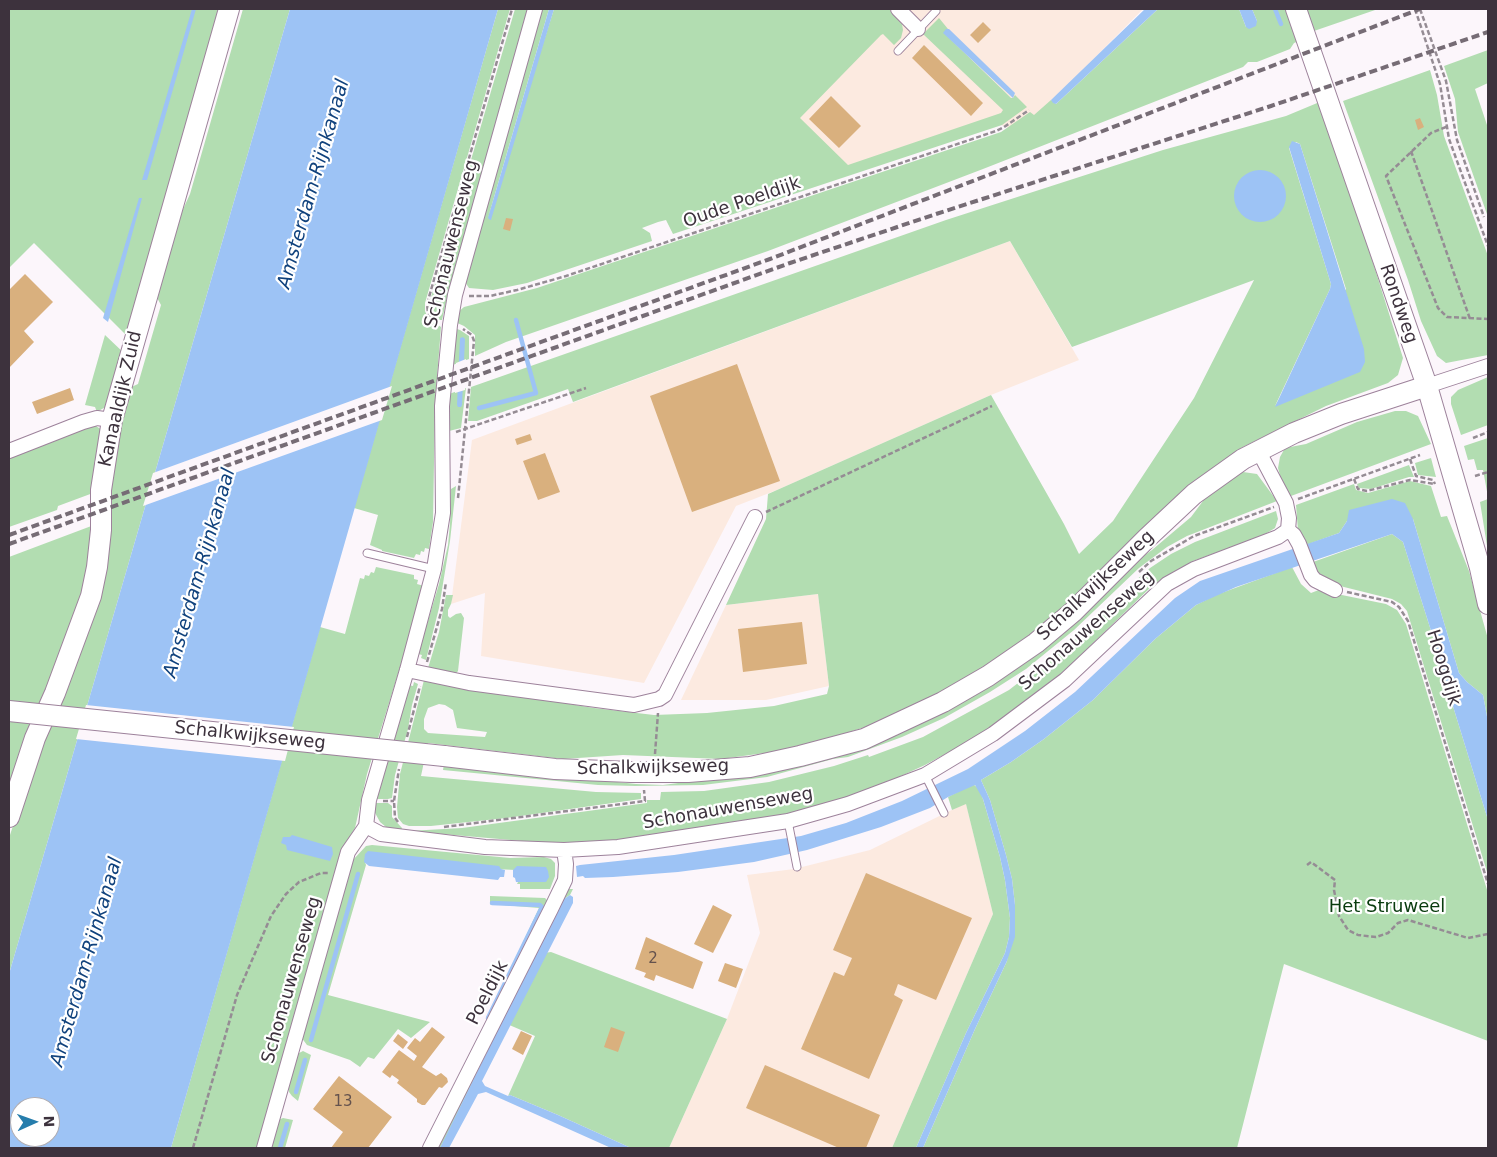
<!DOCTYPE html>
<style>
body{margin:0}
#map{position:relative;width:1497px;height:1157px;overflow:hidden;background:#fcf6fb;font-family:"DejaVu Sans",sans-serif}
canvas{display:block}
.frame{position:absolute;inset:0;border:10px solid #3d323d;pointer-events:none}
.north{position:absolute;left:10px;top:1097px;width:50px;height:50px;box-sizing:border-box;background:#fff;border:1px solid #b1adb1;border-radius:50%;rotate:88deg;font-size:14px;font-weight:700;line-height:20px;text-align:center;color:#3d323d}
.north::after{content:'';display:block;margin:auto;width:18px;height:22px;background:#267dac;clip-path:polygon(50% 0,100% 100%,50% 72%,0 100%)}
</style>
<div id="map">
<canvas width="1497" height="1157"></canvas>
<div class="frame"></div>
<div class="north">N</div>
</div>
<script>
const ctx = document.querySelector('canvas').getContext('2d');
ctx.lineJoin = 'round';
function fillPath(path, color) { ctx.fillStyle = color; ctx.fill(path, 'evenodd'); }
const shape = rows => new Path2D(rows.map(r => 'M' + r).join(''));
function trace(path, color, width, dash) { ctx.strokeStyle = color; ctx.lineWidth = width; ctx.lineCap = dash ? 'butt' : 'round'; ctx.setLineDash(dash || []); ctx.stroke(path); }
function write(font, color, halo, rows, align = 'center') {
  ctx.font = font + ' "DejaVu Sans",sans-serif'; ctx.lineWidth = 4.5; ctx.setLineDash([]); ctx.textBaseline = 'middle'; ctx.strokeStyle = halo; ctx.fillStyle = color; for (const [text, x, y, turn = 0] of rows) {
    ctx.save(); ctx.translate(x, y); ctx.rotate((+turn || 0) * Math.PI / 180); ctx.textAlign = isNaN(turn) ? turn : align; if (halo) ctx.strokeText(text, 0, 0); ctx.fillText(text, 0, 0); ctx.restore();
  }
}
fillPath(shape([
 [848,9,1143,9,1050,103,1037,115,1013,130,994,122,835,174,780,116],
 [1010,241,1079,360,991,395,777,490,736,506,644,683,481,656,485,593,451,604,472,440],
 [818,594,829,686,766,700,681,700,726,605],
 [966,803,993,914,892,1148,669,1148,727,1019,760,933,747,875,794,869,870,850]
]), '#fceae0');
fillPath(shape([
 [9,9,221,9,129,338,34,243,9,268],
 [243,9,290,9,9,974,9,838,38,750,76,663,127,389,138,384,161,305,155,294,174,229,190,194],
 [498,9,510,9,425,303,425,311,428,318,441,327,435,403,433,522,429,549,425,548,424,552,421,551,420,555,416,554,414,558,382,551,382,550,370,545,378,515,354,508],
 [515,9,529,9,449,289,442,320,439,320,435,319,430,312,429,304],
 [542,9,549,9,488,218,554,9,889,9,902,24,903,30,901,38,894,45,883,34,881,35,800,118,848,165,1001,113,1003,110,923,34,939,18,948,29,944,33,1011,98,1013,98,1015,95,1027,107,1002,125,673,234,666,220,658,222,642,228,650,233,652,241,527,283,493,290,469,288,465,282],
 [1158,9,1239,9,1246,27,1257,21,1252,9,1287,9,1299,41,1294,43,1290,49,1257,62,1248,62,1243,67,983,169,768,251,506,342,475,356,475,335,464,326,455,322,457,313,464,307,537,288,1001,132,1030,112,1034,115,1051,100,1056,104],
 [1306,9,1378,9,1314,31],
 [1488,50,1488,83,1475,89,1488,128,1488,217,1458,132,1455,99,1444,66],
 [1430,70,1437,95,1444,136,1488,256,1488,355,1446,363,1437,356,1421,321,1408,280,1343,101],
 [1322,101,1403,358,1398,375,1388,383,1326,406,1241,448,1167,505,1090,585,1035,634,967,680,899,714,862,728,820,741,772,752,721,759,623,755,563,759,428,743,421,776,596,792,641,793,641,799,506,818,431,826,409,826,403,824,398,818,397,807,400,774,424,680,594,708,654,715,707,713,774,706,827,694,829,686,818,594,726,605,766,519,768,494,991,395,1064,524,1079,554,1113,521,1194,398,1254,280,1072,347,1010,241,573,402,568,389,477,421,468,421,471,387,946,220,1163,150,1286,116],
 [1296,142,1300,144,1346,289,1275,406,1330,289,1331,284,1289,148],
 [439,704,445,705,453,710,457,728,487,732,485,737,428,733,424,729,424,719,428,708],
 [454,328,460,330,469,336,469,359,450,366],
 [105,335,125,354,112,403,97,412,95,407,85,405],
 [1488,377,1488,425,1461,435,1451,404,1451,397,1458,390],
 [466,388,461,428,449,431,449,394],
 [1395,411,1406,411,1418,416,1431,444,1291,496,1281,479,1278,468,1280,457,1285,448,1306,444,1357,422],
 [87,425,96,426,102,430,93,493,58,506,57,510,9,527,9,455],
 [1488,438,1488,497,1483,470,1477,470,1474,459,1468,460,1464,446],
 [1431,458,1436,477,1418,475,1415,463],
 [1409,465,1414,477,1409,477,1371,489,1359,488,1357,484],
 [1243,472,1257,474,1277,501,1187,536,1167,547,1139,568,1074,630,1026,669,990,692,944,718,902,737,848,757,833,759,767,777,703,785,635,786,598,785,443,770,444,764,636,784,663,785,716,778,882,737,1152,550,1191,517,1206,497],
 [1410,481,1431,486,1441,517,1447,516,1469,571,1488,639,1488,722,1483,695,1467,682,1459,673,1413,519,1347,521,1339,533,1306,545,1298,531,1296,505,1354,484,1356,490,1368,493],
 [456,486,450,541,439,608,426,660,421,658,422,655,418,654,439,584,448,545,450,524,451,489],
 [1488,499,1488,552,1480,502],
 [1276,511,1278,519,1275,528,1262,536,1193,561,1152,586,1054,681,1021,707,973,739,925,765,875,788,797,812,765,819,611,841,568,845,408,831,462,828,647,803,647,800,660,800,661,792,704,791,769,782,834,766,868,755,869,757,923,737,1009,690,1080,635,1116,598,1150,568,1171,554,1195,542],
 [94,525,94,531,80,600,9,794,9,725,17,706,9,704,9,557],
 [1392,534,1403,542,1445,675,1452,703,1488,820,1488,875,1407,611,1401,604,1392,599,1328,583,1316,573,1313,562],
 [376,567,414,575,414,579,418,580,417,584,424,586,398,674,367,774,355,828,344,846,258,1148,171,1148,320,627,345,634,360,578,364,579,365,575,369,576,371,572,374,573],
 [1292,567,1301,584,1311,593,1324,588,1332,593,1386,604,1397,610,1406,624,1488,893,1488,1041,1284,964,1237,1148,923,1148,975,1029,1007,961,1015,905,1012,879,1006,855,990,800,981,780,1011,762,1044,739,1093,700,1155,639,1196,605,1216,595],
 [446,595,453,595,451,604,448,610,448,616,450,618,456,614,461,613,464,618,458,671,453,677,428,668,439,632],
 [414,682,418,684,412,705,408,729,395,775,392,798,388,799,375,799,408,685,413,686],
 [973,784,979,789,983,799,1000,857,1005,880,1010,918,1009,937,1005,953,966,1033,916,1148,892,1148,993,914,966,804,952,810,948,797],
 [375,803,388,803,392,806,392,817,402,828,401,831,386,827,380,822,374,811],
 [372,845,510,858,544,857,551,859,555,863,555,876,550,889,520,889,520,884,517,884,518,882,546,882,515,870,365,862,366,865,328,995,430,1022,411,1038,398,1029,374,1059,368,1057,360,1067,350,1060,307,1045,301,1037,352,861,366,846],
 [569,889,573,889,570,895,564,899,523,978,444,1141,440,1148,433,1148,566,890],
 [490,896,545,898,550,903,475,1045,539,908,490,904],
 [551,952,727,1019,669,1148,631,1148,558,1115,510,1095,508,1096,535,1036,507,1024,544,953],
 [303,1051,311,1055,298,1101,292,1096,289,1092,288,1085,297,1054],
 [283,1118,293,1120,285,1148,270,1148,278,1120]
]), '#b2ddb1');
fillPath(shape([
 [192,9,196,9,147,180,142,180],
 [290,9,498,9,171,1148,9,1148,9,974],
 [20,1107,50,1107,50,1137,20,1137],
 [549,9,554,9,491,220,490,220,488,218],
 [1145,9,1158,9,1056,104,1053,103,1051,100],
 [1239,9,1252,9,1257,21,1256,26,1249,29,1246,27],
 [946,29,949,29,1015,93,1013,98,943,33],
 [1292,141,1300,144,1364,349,1365,362,1360,372,1275,407,1330,289,1331,284,1289,147],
 '1234 196a26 26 0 1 1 52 0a26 26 0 1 1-52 0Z',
 [139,198,142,198,108,322,103,318],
 [463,337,465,339,462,405,461,407,458,407,457,405,460,338],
 [1392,499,1405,503,1413,519,1459,673,1467,682,1483,695,1488,722,1488,820,1452,703,1445,675,1403,542,1392,534,1236,587,1196,605,1155,639,1093,700,1044,739,1011,762,981,780,990,800,1006,855,1012,879,1015,905,1015,937,1007,961,975,1029,923,1148,916,1148,966,1033,1005,953,1009,937,1010,918,1005,880,1000,857,983,799,975,785,948,797,930,808,881,827,807,850,754,862,678,872,613,877,585,878,583,876,577,877,576,866,580,865,674,855,801,836,846,823,902,801,968,769,1025,731,1075,692,1175,598,1200,581,1339,533,1347,521,1349,510],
 [292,835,332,847,333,854,330,861,287,850,286,845,281,843,283,837,290,837],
 [368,851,499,866,501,869,505,870,504,877,500,877,498,880,369,866,364,862,365,854],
 [517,866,546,867,548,871,549,877,546,882,516,882,515,878,513,877,513,870],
 [570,895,573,897,573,903,482,1081,485,1086,508,1096,510,1095,558,1115,631,1148,611,1148,486,1092,478,1094,449,1148,440,1148,523,978,564,899]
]), '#9dc3f5');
fillPath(shape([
 [466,359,465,390,455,393,456,363],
 [392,386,382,420,143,506,153,473],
 [86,705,294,727,285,761,76,739]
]), '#fcf6fb');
trace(shape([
 [1275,9,1281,24],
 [479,408,536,393,516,320],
 [488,1018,542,907,540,905,492,903],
 [311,1040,358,874],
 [296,1092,305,1060],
 [280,1148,287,1124]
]), '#9dc3f5', 4.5);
fillPath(shape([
 [983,22,991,30,978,43,970,35],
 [924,45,983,103,971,116,912,58],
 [831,96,861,126,839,148,809,119],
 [1420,118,1424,127,1418,130,1415,120],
 [506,218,513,219,510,231,503,229],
 [25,274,53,302,24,331,34,342,9,368,9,290],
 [737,364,780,481,692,512,650,396],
 [70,388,74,400,37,414,32,402],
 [530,434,532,440,517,445,515,439],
 [545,453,560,492,538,500,523,461],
 [802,622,807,664,743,672,738,629],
 [866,873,972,918,936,1000,898,984,894,995,903,1000,869,1079,801,1049,834,972,844,976,852,958,833,950],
 [713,905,732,915,713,953,694,944],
 [646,937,703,962,693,989,656,975,654,981,644,977,646,973,635,969],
 [725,963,743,969,736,988,718,981],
 [432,1027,445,1037,422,1067,436,1076,441,1073,447,1078,448,1082,442,1088,439,1087,425,1105,422,1105,417,1102,417,1099,397,1083,399,1080,392,1075,390,1078,382,1072,399,1050,414,1061,417,1056,407,1048,415,1038,420,1042],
 [611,1027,625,1032,618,1052,604,1047],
 [521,1031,532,1036,523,1055,512,1049],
 [398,1034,408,1042,403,1049,393,1041],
 [765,1065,880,1115,866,1148,839,1148,746,1108],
 [339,1076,392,1117,368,1148,331,1148,343,1132,313,1109]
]), '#d9b07e');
const lane = shape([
 [898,51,936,11],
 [367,553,434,569],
 [925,775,944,813],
 [788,821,797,867]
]);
const street = shape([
 [898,9,918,29],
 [1427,386,1488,366],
 [9,451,83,422,97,418,112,420],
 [1288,530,1294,535,1299,544,1311,575,1315,580,1335,590],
 [407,670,469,683,634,705,659,699,665,695,755,517],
 [366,826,381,834,485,847,564,850,618,847,788,821,848,804,925,775,993,734,1065,680,1167,584,1194,569,1278,537,1288,530,1289,518,1286,503,1258,450],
 [264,1148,348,852,366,826,369,800,407,670,434,569,443,513,442,406,450,325,455,295,535,9],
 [430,1148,551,909,565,880,566,864,564,850]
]);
const secondary = shape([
 [1296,9,1427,386,1480,568,1488,604],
 [444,756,555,769,631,772,688,772,750,767,800,756,864,739,943,702,988,676,1036,643,1074,611,1147,538,1194,494,1243,459,1294,433,1341,414,1427,386],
 [9,817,35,738,55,693,91,596,97,567,101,530,101,490,112,420,229,9]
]);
trace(lane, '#9d829b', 9);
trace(street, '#9d829b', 16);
trace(secondary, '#9d829b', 22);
trace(shape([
 [1415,9,1440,84,1449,139,1488,246],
 [1420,9,1446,81,1457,140,1484,217],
 [1446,127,1431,133,1386,176,1438,308,1447,317,1488,319],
 [1411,151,1470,319],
 [469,296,490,296,517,290,566,276,996,131,1004,127,1029,110],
 [437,322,432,319,428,313,427,304,512,9],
 [456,432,586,388],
 [1473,438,1488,432],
 [1410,459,1416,476,1433,480,1435,484],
 [1475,476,1488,472],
 [1354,479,1358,489,1367,491,1410,480,1435,484],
 [458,498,474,341,472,335,463,329],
 [1298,499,1420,455],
 [766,512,992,406],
 [1139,572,1151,561,1194,536,1274,507],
 [1347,592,1392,602,1399,607,1408,621,1488,884],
 [427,662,442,609,446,582],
 [407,737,420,686],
 [655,754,658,713],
 [383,801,394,801],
 [398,822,395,818,394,801,399,769],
 [444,827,645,801,644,790],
 [1307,865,1311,862,1335,880,1334,890,1339,916,1348,930,1358,935,1376,937,1388,933,1398,923,1408,920,1468,938,1488,934],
 [193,1148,237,995,271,916,286,894,299,882,321,873,328,873]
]), '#958c94', 2.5, [5, 2.5]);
trace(lane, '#fff', 7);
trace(street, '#fff', 14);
trace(secondary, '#fff', 20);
trace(shape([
 [9,535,770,259,1420,9],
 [9,544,790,263,936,214,1271,106,1488,32]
]), '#766c75', 4, [8, 4]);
const secondaryBridge = shape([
 [9,711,444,756]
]);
trace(secondaryBridge, '#9d829b', 22, []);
trace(secondaryBridge, '#fff', 20);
write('15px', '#64524d', null, [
 ["2",653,959],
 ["13",343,1102]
]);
write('18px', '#3d323d', '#fff', [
 ["Oude Poeldijk",742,203,-19],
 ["Schonauwenseweg",452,244,-76],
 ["Rondweg",1398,304,71],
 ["Kanaaldijk Zuid",121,399,-77],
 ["Schalkwijkseweg",1096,586,-43],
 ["Schonauwenseweg",1087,631,-41],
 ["Hoogdijk",1443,668,73],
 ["Schalkwijkseweg",250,736,6],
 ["Schalkwijkseweg",653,768,-1],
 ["Schonauwenseweg",728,809,-10],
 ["Schonauwenseweg",292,980,-74],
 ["Poeldijk",488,993,-63]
]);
write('18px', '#093b0e', '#fff', [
 ["Het Struweel",1387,907]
]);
write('italic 19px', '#10427d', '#fff', [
 ["Amsterdam-Rijnkanaal",314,184,-74],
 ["Amsterdam-Rijnkanaal",200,573,-74],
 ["Amsterdam-Rijnkanaal",87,962,-74]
]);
</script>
